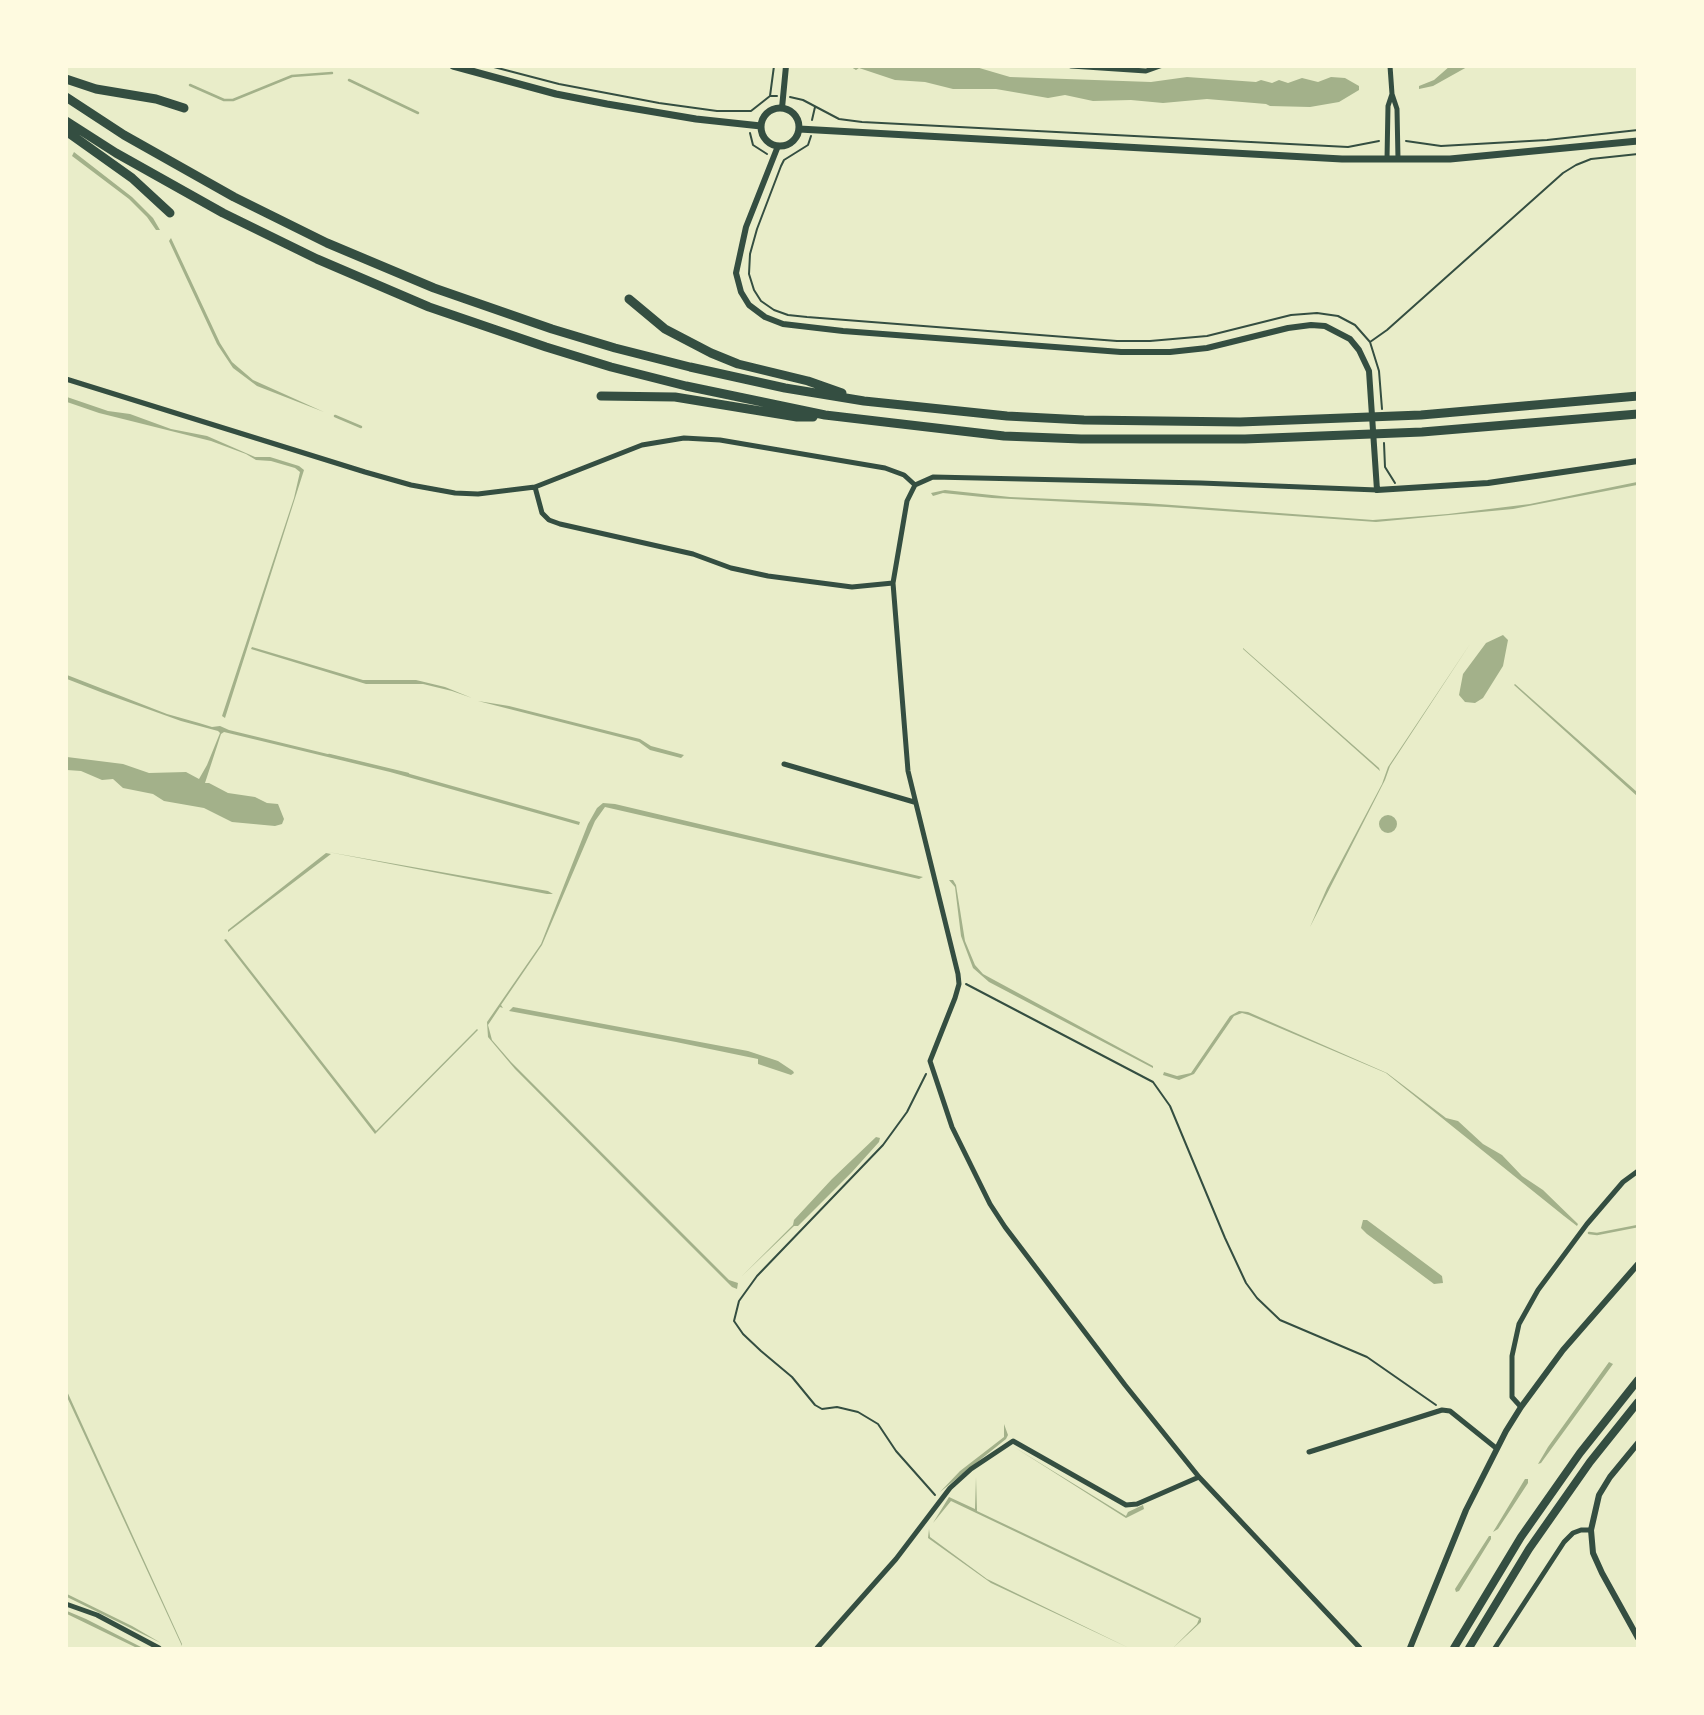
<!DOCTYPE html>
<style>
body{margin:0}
#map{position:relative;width:1704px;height:1715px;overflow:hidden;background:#e9edc9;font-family:"DejaVu Sans",sans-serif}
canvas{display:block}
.frame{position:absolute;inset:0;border:68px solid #fefae0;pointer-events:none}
</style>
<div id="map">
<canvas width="1704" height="1715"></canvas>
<div class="frame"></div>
</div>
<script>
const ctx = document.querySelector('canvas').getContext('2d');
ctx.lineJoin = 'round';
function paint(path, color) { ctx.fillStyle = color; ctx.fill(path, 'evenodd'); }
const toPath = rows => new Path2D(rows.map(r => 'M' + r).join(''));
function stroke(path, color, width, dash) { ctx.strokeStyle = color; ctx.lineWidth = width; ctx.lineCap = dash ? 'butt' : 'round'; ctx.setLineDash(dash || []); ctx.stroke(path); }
paint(toPath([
 [1450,66,1467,67,1433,86,1419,89,1419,86,1434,80],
 [851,67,976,67,1010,77,1151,82,1187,77,1256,82,1261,80,1272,83,1279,80,1288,83,1302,78,1318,82,1331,77,1345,78,1359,86,1359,90,1339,102,1310,107,1270,106,1266,104,1207,99,1163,103,1131,100,1093,101,1065,95,1048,98,996,89,953,89,925,82,895,80,859,68,856,70],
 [74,152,132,197,153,218,160,230,156,230,147,217,129,199,72,156],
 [171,238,220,343,232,362,253,380,324,412,257,386,233,368,217,344,169,241],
 [67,397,108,411,130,414,171,429,207,436,255,457,270,457,299,466,304,470,225,718,222,716,294,498,300,472,295,468,271,461,256,460,246,454,211,441,99,413,67,402],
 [1637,482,1637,485,1513,509,1376,522,1167,507,992,498,943,493,933,496,931,493,945,490,1010,497,1145,503,1373,520,1448,514,1530,504],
 [1503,635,1508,640,1503,666,1483,698,1475,703,1465,702,1459,695,1463,674,1486,643],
 [1470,644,1390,766,1385,780,1310,927,1327,888,1382,784,1388,767],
 [252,647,363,680,416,680,445,687,472,698,452,691,423,684,366,684,251,649],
 [1243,648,1379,768,1380,771,1243,649],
 [67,675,167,714,199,723,212,727,220,726,229,730,410,774,580,822,579,825,390,772,224,732,221,734,205,783,209,783,228,793,255,797,267,803,278,804,284,819,282,824,275,826,232,822,204,808,164,801,153,794,123,788,113,779,102,780,81,771,67,770,67,757,123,764,149,773,186,772,199,779,207,765,220,733,218,731,181,721,103,693,67,679],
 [1515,684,1637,792,1637,796,1514,685],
 [478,701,509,706,640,739,651,746,684,755,681,758,650,750,639,742],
 [603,803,615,804,923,877,919,879,605,807,595,821,542,945,501,1005,503,1008,500,1007,488,1025,492,1040,511,1062,729,1280,738,1283,737,1289,732,1287,651,1206,515,1069,488,1037,487,1022,541,944,588,824,597,808],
 '1379 824a9 9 0 1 1 18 0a9 9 0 1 1-18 0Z',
 [328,852,548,891,553,894,547,894],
 [326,853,331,854,228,932,228,930],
 [949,880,953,880,956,885,965,941,975,965,983,974,1153,1066,1153,1068,989,982,973,968,961,936,955,887],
 [226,939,376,1131,477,1029,478,1030,375,1134,224,940],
 [513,1007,748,1051,778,1061,793,1071,794,1073,791,1075,758,1064,758,1059,676,1042,509,1011],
 [1239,1011,1248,1012,1387,1073,1446,1118,1458,1121,1483,1144,1502,1155,1522,1176,1543,1190,1578,1224,1577,1226,1564,1216,1386,1073,1249,1015,1242,1013,1234,1016,1194,1074,1179,1080,1163,1075,1164,1072,1177,1076,1191,1073,1230,1016],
 [876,1137,880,1138,879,1142,852,1172,798,1226,794,1226,742,1276,793,1225,794,1220,832,1179],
 [1363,1220,1367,1220,1442,1276,1443,1283,1434,1284,1367,1234,1361,1228],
 [1609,1362,1613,1364,1541,1463,1538,1464,1548,1447],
 [66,1389,182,1644,182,1646,67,1397],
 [1004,1424,1008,1435,1006,1439,940,1492,960,1471,1004,1437],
 [1014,1447,1126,1516,1128,1512,1143,1505,1144,1509,1126,1518],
 [976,1477,977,1511,1170,1603,1201,1618,1201,1622,1173,1648,1197,1624,1199,1619,951,1501,933,1523,949,1497,975,1509],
 [1525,1479,1528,1479,1528,1483,1498,1529,1493,1532],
 [929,1529,930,1537,987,1579,1129,1648,991,1583,928,1538],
 [1489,1536,1491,1536,1491,1539,1459,1591,1456,1592,1455,1589],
 [67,1594,132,1626,161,1643,67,1597],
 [67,1611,86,1619,143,1648,137,1648,67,1614]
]), '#a3b18a');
stroke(toPath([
 [349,80,418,113],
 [190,85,224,100,233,100,292,76,332,73],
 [335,416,361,427],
 [329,755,408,774],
 [1589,1233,1597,1234,1638,1226]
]), '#a3b18a', 2.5);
stroke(toPath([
 [490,66,559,84,659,103,717,111,751,111],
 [770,96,777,96],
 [790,97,803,100,839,119,862,122,1348,147,1379,141],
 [751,111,770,96,774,66],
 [812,120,815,107],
 [750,133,753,145,767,154],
 [811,136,808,145,784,160,781,166,757,229,750,254,749,274,754,290,761,301,774,310,788,315,807,317,1117,341,1150,341,1207,336,1291,315,1317,313,1338,316,1355,325,1370,342,1379,371,1382,409],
 [1406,141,1441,146,1547,140,1638,130],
 [1370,342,1387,330,1563,173,1576,165,1591,159,1638,154],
 [1384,443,1385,467,1395,483],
 [966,984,1153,1082,1170,1106,1225,1238,1246,1283,1257,1298,1280,1320,1367,1357,1436,1405],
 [926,1074,907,1112,883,1145,757,1276,739,1301,734,1321,743,1334,761,1351,792,1377,815,1405,822,1409,837,1407,858,1412,878,1424,896,1451,935,1495]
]), '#344e41', 2);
stroke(toPath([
 [1071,66,1146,71,1160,66],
 [1390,66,1392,94,1397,109,1398,159],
 [1387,159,1388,106,1392,94],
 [66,379,365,472,411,485,455,493,478,494,535,487,642,445,684,438,720,440,885,468,904,475,915,485],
 [535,487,542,513,549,520,560,524,693,554,731,568,768,576,852,587,893,583],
 [784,764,914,802],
 [1521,1407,1512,1397,1512,1356,1519,1324,1538,1290,1587,1224,1623,1182,1638,1171],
 [1309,1452,1442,1410,1450,1411,1496,1448],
 [66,1604,97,1615,159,1648],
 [817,1648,896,1559,950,1488,971,1469,1013,1441,1126,1505,1137,1504,1199,1477],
 [1360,1648,1199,1477,1125,1385,1005,1227,990,1204,952,1127,930,1061,955,998,959,984,958,974,908,771,893,583,907,501,915,485,933,477,1201,483,1377,490],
 [1495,1648,1564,1542,1573,1533,1581,1530,1591,1530]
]), '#344e41', 5);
stroke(toPath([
 [782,108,786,66],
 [778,146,746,227,736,273,741,292,749,305,765,317,783,324,843,331,1121,352,1170,352,1207,348,1288,328,1311,325,1325,326,1350,339,1359,350,1369,371,1377,490,1488,483,1638,461],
 [1638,1443,1610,1477,1599,1495,1591,1530,1593,1553,1602,1573,1638,1638],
 [1410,1648,1466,1510,1506,1431,1521,1407,1563,1350,1638,1264]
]), '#344e41', 6);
stroke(toPath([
 [453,66,556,94,607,104,696,119,761,126],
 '761 127a19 19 0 1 1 38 0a19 19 0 1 1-38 0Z',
 [799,129,1342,159,1450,159,1638,141]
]), '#344e41', 7);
stroke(toPath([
 [1454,1648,1521,1537,1580,1453,1638,1380],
 [1469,1648,1529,1549,1590,1462,1638,1402]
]), '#344e41', 8);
stroke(toPath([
 [66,79,96,89,156,99,184,108],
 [66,97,124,135,234,197,327,243,434,288,552,329,615,348,690,367,785,388,864,401,1007,416,1084,420,1240,422,1421,415,1638,396],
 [66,121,116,153,223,213,317,259,429,307,546,347,611,367,686,386,825,415,1004,436,1081,439,1245,439,1422,432,1638,414],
 [66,131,132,178,170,213],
 [629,299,665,329,711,353,738,364,808,381,842,393],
 [601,396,675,397,797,417,813,417]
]), '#344e41', 9);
</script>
